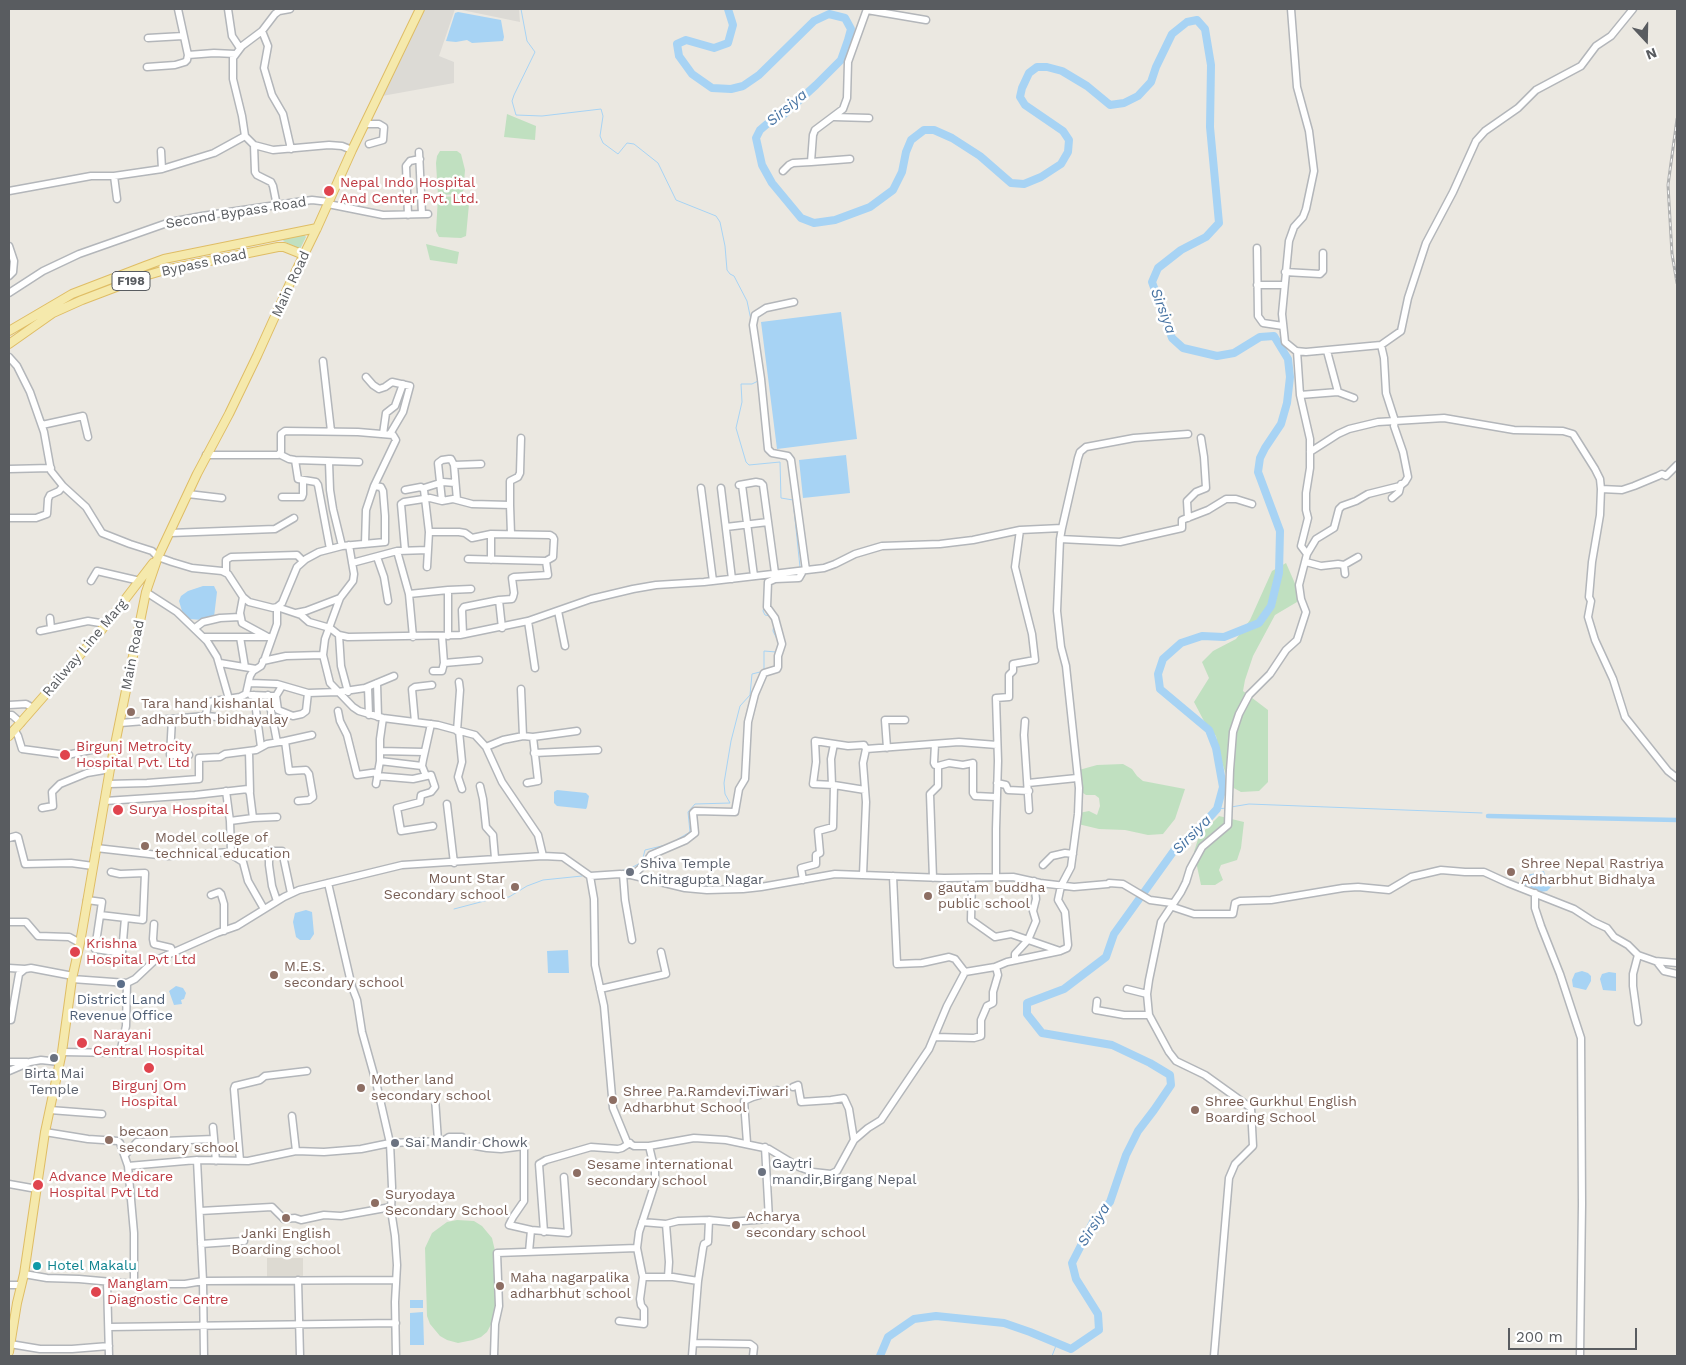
<!DOCTYPE html>
<style>
body{margin:0}
#map{position:relative;width:1686px;height:1365px;overflow:hidden;background:#ebe8e1;font-family:"Work Sans",sans-serif}
canvas{display:block}
.frame{position:absolute;inset:0;border:10px solid #595c60;pointer-events:none}
.north{position:absolute;left:1621px;top:15px;width:50px;height:50px;-webkit-text-stroke:4px #fff;paint-order:stroke;rotate:159deg;font-size:14px;font-weight:700;line-height:20px;text-align:center;color:#595c60}
.north::after{content:'';display:block;margin:auto;width:18px;height:22px;background:#595c60;clip-path:polygon(50% 0,100% 100%,50% 72%,0 100%)}
.scale{position:absolute;left:1508px;top:1328px;width:129px;height:22px;box-sizing:border-box;border:2px solid #595c60;border-top:0;padding-left:6px;font-size:15px;line-height:18px;white-space:nowrap;color:#595c60;-webkit-text-stroke:4px #fff;paint-order:stroke}
</style>
<div id="map">
<canvas width="1686" height="1365"></canvas>
<div class="frame"></div>
<div class="north">N</div>
<div class="scale">200 m</div>
</div>
<script>
const ctx = document.querySelector('canvas').getContext('2d');
ctx.lineJoin = 'round';
function paint(path, color) { ctx.fillStyle = color; ctx.fill(path, 'evenodd'); }
const toPath = rows => new Path2D(rows.map(r => 'M' + r).join(''));
function stroke(path, color, width, dash) { ctx.strokeStyle = color; ctx.lineWidth = width; ctx.lineCap = dash ? 'butt' : 'round'; ctx.setLineDash(dash || []); ctx.stroke(path); }
function label(font, color, halo, rows, align = 'center') {
  ctx.font = font + ' "Work Sans",sans-serif'; ctx.lineWidth = 5; ctx.setLineDash([]); ctx.textBaseline = 'middle'; ctx.strokeStyle = halo; ctx.fillStyle = color; for (const [text, x, y, turn = 0] of rows) {
    ctx.save(); ctx.translate(x, y); ctx.rotate((+turn || 0) * Math.PI / 180); ctx.textAlign = isNaN(turn) ? turn : align; if (halo) ctx.strokeText(text, 0, 0); ctx.fillText(text, 0, 0); ctx.restore();
  }
}
paint(toPath([
 [423,9,455,9,439,56,454,62,454,83,382,96],
 [457,9,519,9,520,22]
]), '#dcdad5');
paint(toPath([
 [267,1258,303,1258,303,1277,267,1278]
]), '#dddad2');
paint(toPath([
 [507,114,536,126,535,140,504,137],
 [440,151,457,151,461,154,465,170,463,194,438,195,436,163,437,156],
 [465,196,469,204,466,236,461,238,439,237,436,231,438,197],
 [304,234,306,237,300,249,283,241,285,238],
 [426,244,459,252,457,264,430,260],
 [1286,563,1300,595,1297,602,1275,615,1253,656,1245,680,1243,691,1268,710,1268,782,1259,791,1241,792,1230,786,1221,760,1216,736,1205,723,1194,702,1209,678,1202,662,1213,651,1236,639,1250,620,1272,571],
 [1123,764,1132,769,1137,776,1143,781,1185,789,1175,819,1163,834,1148,835,1125,830,1099,829,1078,824,1079,813,1089,811,1097,815,1100,806,1099,798,1095,795,1086,795,1083,793,1079,770,1097,765],
 [1219,816,1244,822,1241,848,1237,860,1221,865,1219,870,1223,880,1215,885,1201,885,1194,852,1199,836],
 [457,1220,474,1221,482,1226,492,1238,496,1255,496,1315,487,1332,481,1337,473,1340,458,1343,447,1340,440,1336,430,1324,427,1316,425,1248,432,1233,447,1222]
]), '#c0e0c0');
paint(toPath([
 [458,12,501,20,504,37,503,41,472,43,467,40,456,42,446,41,455,13],
 [841,312,857,439,777,449,761,322],
 [846,455,850,493,803,498,799,460],
 [203,586,214,586,217,592,214,617,202,620,190,619,182,611,179,601,181,596,188,591],
 [557,790,586,793,589,796,587,807,586,809,557,806,554,803,554,792],
 [1544,871,1546,881,1552,886,1547,891,1540,892,1521,883,1520,878,1523,876],
 [306,910,312,912,314,934,310,940,300,940,296,937,293,922,295,913],
 [568,950,569,973,548,973,547,951],
 [1582,971,1588,973,1591,976,1591,981,1586,990,1573,987,1572,980,1575,973],
 [1609,972,1616,973,1616,991,1603,990,1600,979,1602,974],
 [176,986,183,988,186,993,184,999,181,1000,182,1004,174,1005,169,991],
 [410,1300,423,1300,423,1308,410,1308],
 [423,1312,424,1345,410,1345,410,1313]
]), '#a7d3f4');
stroke(toPath([
 [521,9,527,41,535,52,514,95,512,101,516,115,542,116,601,109,603,116,600,136,603,143,618,154,627,143,634,144,658,163,676,200,716,216,720,222,725,246,727,270,730,274,734,276,747,301,751,320],
 [758,381,752,384,741,384,742,402,736,428,746,462,749,465,780,462,781,498,793,500,800,567],
 [764,607,763,611,765,615,770,616],
 [774,623,773,631,778,641],
 [1231,807,1249,804,1482,813],
 [1217,809,1227,808],
 [673,842,690,832,688,812,695,804,730,803,725,794,724,783,731,741,740,706,750,695,752,674,764,671,764,651,776,652],
 [608,872,621,871,633,867,642,862,645,850,670,844],
 [454,909,492,899,509,897,527,886,543,880,582,876],
 [1052,1356,1057,1343]
]), '#a7d3f4', 1);
stroke(toPath([
 [1488,816,1677,820]
]), '#a7d3f4', 4.5);
stroke(toPath([
 [728,9,733,25,728,43,714,48,686,40,677,44,679,56,692,74,712,88,731,89,743,86,759,75,814,21,829,14,845,18,851,29,848,40,841,60,816,85,782,116,767,124,760,130,756,138,762,165,772,183,801,218,814,223,835,220,870,207,893,190,902,172,906,152,911,140,924,130,934,130,952,138,980,156,1011,183,1024,184,1041,177,1061,164,1068,152,1069,140,1063,131,1025,105,1020,97,1022,88,1029,73,1037,67,1047,67,1062,71,1087,86,1110,105,1124,103,1138,96,1151,82,1156,67,1172,34,1187,22,1197,20,1205,29,1211,65,1210,127,1219,223,1206,237,1181,250,1158,268,1152,282,1172,338,1183,348,1217,356,1234,353,1260,337,1274,336,1288,359,1290,377,1287,403,1281,424,1265,448,1260,458,1258,472,1280,531,1279,573,1271,606,1259,623,1224,637,1202,636,1181,643,1163,659,1158,674,1160,689,1209,730,1216,748,1223,787,1217,809,1196,832,1178,845,1114,934,1106,957,1064,989,1027,1003,1027,1014,1042,1033,1112,1045,1150,1063,1170,1075,1171,1085,1154,1110,1138,1131,1126,1155,1110,1202,1093,1222,1072,1263,1076,1279,1098,1314,1099,1330,1071,1349,1030,1332,1004,1323,936,1316,914,1319,888,1337,880,1356]
]), '#a7d3f4', 8);
const minor = toPath([
 [228,9,232,36,240,48],
 [290,9,279,11,275,14,262,31,242,46,233,58,233,79,242,116,245,136,254,145,273,150,329,145,342,146,352,150],
 [1291,9,1297,87,1309,131,1314,171,1306,209,1303,217,1294,227,1289,241,1282,314,1285,342,1296,351,1306,352,1381,345,1401,331,1408,298,1426,243,1453,192,1476,141,1485,131,1518,108,1536,90,1581,66,1596,46,1611,36,1633,9],
 [867,10,926,20],
 [262,31,268,46,264,68,272,95,283,114,291,149],
 [148,38,183,36],
 [188,55,214,53,235,54],
 [147,67,175,65,185,62,187,60,188,55,178,9],
 [834,117,869,118],
 [364,124,379,124,384,127,383,140,369,144],
 [254,145,255,172,257,175,271,182,273,186,277,206],
 [161,151,162,169],
 [419,152,422,214],
 [811,162,850,159],
 [783,171,789,165,793,163,811,162,813,135,815,130,843,109,847,98,848,62,867,9],
 [114,176,117,199],
 [9,191,91,176,114,176,162,169,214,153,245,136],
 [328,204,383,215,428,214],
 [408,215,406,166,410,161,420,159],
 [9,246,14,261,13,272,9,276],
 [1257,248,1258,316,1263,323,1283,326],
 [1285,272,1320,274,1323,271,1323,253],
 [1257,285,1284,285],
 [9,293,43,271,79,254,170,222,202,216,297,202,312,200,329,202],
 [794,302,766,308,755,315,753,325,761,379,768,449,772,453,788,456,791,460,806,570],
 [1297,351,1300,395,1310,439,1310,468,1306,493,1306,510,1308,518,1301,546,1307,554],
 [1327,351,1338,392],
 [9,357,17,366,30,392,44,432,51,471,63,486,86,507,102,533,130,544,152,551,158,557,172,562,192,568,222,571,228,574,243,597,249,602,273,608,277,607,282,603,297,567,306,559,319,552,342,546,385,542,385,516,383,491,381,487,374,486],
 [323,361,331,431],
 [366,377,373,385,379,389,385,387,392,382,410,386,403,412,390,434],
 [1300,395,1338,392,1354,398],
 [42,425,83,416,88,437],
 [383,434,386,413,395,406,403,384],
 [1310,452,1338,434,1349,429,1378,422,1395,421,1444,418,1514,430,1563,431,1573,434,1595,469,1600,479,1601,489,1600,515,1592,562,1589,597,1591,601,1588,617,1595,640,1613,679,1625,717,1668,771,1677,778],
 [279,454,289,459,295,460,359,462],
 [206,455,278,455,281,452,281,434,285,431,358,432,393,435,396,440,374,486,366,510,365,544],
 [295,460,298,479,316,482,318,485,330,549],
 [329,462,330,490,333,509,342,546],
 [454,465,481,464],
 [9,469,51,468],
 [739,485,756,482,761,483,763,485,775,573],
 [742,485,754,576],
 [424,488,443,482,455,483],
 [701,488,713,581],
 [721,488,732,579],
 [1601,489,1622,490,1634,486,1658,476,1662,474,1666,476,1677,465],
 [405,490,421,487,424,490,429,532,427,567],
 [188,494,222,498],
 [282,497,302,497,303,494,303,481],
 [1392,498,1399,492,1401,484],
 [442,501,438,463,442,460,449,459,451,459,454,465,457,500],
 [510,505,511,534],
 [9,518,36,518,47,514,48,499,50,495,59,491,63,486],
 [1188,518,1187,501,1196,492,1206,488,1204,457,1201,438],
 [726,527,768,522],
 [1062,528,1078,458,1080,452,1086,447,1134,438,1188,434],
 [429,532,459,532,465,533,472,538,491,534,550,535,553,537,554,539,553,557,546,561,548,575,514,577,512,578,514,593,513,597,512,599,499,600,502,628],
 [170,533,275,529,294,518],
 [1060,539,1120,542,1182,528,1182,520,1208,510,1226,499,1236,499,1252,504],
 [349,545,354,574,353,581,340,598,325,639,323,655,330,683,353,707,359,711,383,718,438,725,475,735,486,747,502,782,538,835,543,856],
 [405,550,401,504,404,502,430,498,442,501,453,499,472,504,510,505,510,481,518,477,520,473,521,438],
 [397,551,409,594,413,637],
 [377,557,384,577,388,601],
 [468,559,546,561],
 [491,560,491,534],
 [1306,562,1321,566,1338,564,1344,565,1345,574],
 [352,563,397,551,428,550],
 [1344,565,1358,557],
 [226,573,226,560,231,557,297,555,303,561],
 [91,581,97,571,140,581],
 [448,590,471,589],
 [146,592,177,612,207,641,217,657,229,699],
 [409,594,448,590,448,636],
 [243,597,240,613,242,623,266,636],
 [558,611,565,646],
 [296,613,306,611,340,598],
 [50,618,51,628],
 [528,621,535,668],
 [195,628,203,622,220,618,240,617],
 [40,631,88,621,106,624],
 [463,634,462,610,464,607,499,600],
 [339,635,341,666,348,692],
 [442,636,444,663,479,660],
 [203,637,269,637],
 [240,637,245,667],
 [263,661,286,656,323,655],
 [220,663,256,669],
 [433,671,442,671,444,663],
 [250,683,277,684,308,693,338,692,365,688,394,676],
 [377,683,378,717],
 [368,687,369,715],
 [521,689,523,736],
 [251,695,276,696,282,686],
 [254,695,261,747],
 [268,695,277,742],
 [276,696,278,710,293,716,302,714,306,711,308,693],
 [9,705,26,704,33,708],
 [338,711,340,721,347,735,357,775,378,772],
 [9,715,12,715,21,723],
 [206,716,217,717],
 [172,719,170,755,189,755],
 [1025,721,1024,735,1029,810],
 [415,722,412,689,415,687,432,685],
 [120,723,206,716,208,702,240,697,246,694,250,676,253,671,261,666,265,658,277,624,277,607,301,615,309,622,330,628,339,635,348,637,460,635,528,621,591,599,633,589,656,585,704,582,824,568,835,564,855,554,882,546,940,544,973,540,1020,530,1062,528,1060,539,1057,611,1061,647,1066,666,1079,788,1078,814,1071,867,1061,886,1058,900,1065,912,1068,945,1067,948,1060,951,1007,962,995,967,965,972,947,1006,929,1049,881,1120,868,1128,854,1140,837,1171,831,1174,813,1172,799,1167,769,1149,726,1140,694,1138,649,1146,634,1146,627,1142,613,1108,604,1006,595,965,594,899,590,876],
 [14,729,18,736,22,749,67,755,115,745],
 [457,731,460,690,459,682],
 [459,731,462,762,458,777,462,789],
 [285,741,312,735],
 [486,747,503,740,523,736,533,737,577,731],
 [887,748,885,720,905,720],
 [249,751,250,792],
 [380,751,424,752],
 [534,753,598,750],
 [380,761,422,766],
 [938,766,949,763,963,765,973,763,973,793,975,796,996,797],
 [377,776,413,779,431,775,435,787,431,792,421,795,420,802,397,808,401,831,433,826],
 [426,776,422,766,423,760,431,724],
 [527,783,538,781,533,737],
 [997,783,1006,785,1008,790,1029,791],
 [1028,783,1077,778],
 [108,784,147,783,199,779,199,758,220,757,225,754,256,750,267,744,285,741,289,771,306,770,309,774,313,797,309,800,298,801],
 [376,784,380,761,380,739,383,718],
 [832,785,831,759,834,744],
 [834,785,865,790],
 [480,786,483,799,486,827,493,835,495,858],
 [105,801,195,795,248,789,250,794,253,818],
 [447,804,454,863],
 [42,808,53,806,52,792,60,784,87,773,110,769],
 [230,821,253,818,277,817],
 [9,838,16,836,18,837,25,864,71,863,93,866],
 [96,848,167,856,231,852,230,821,226,791],
 [231,852,232,855,243,862,248,881,264,909],
 [1043,865,1052,856,1065,853,1073,854],
 [623,874,625,900,632,940],
 [633,875,645,864,651,855,686,840,695,833,693,813,695,811,735,812,739,789,745,779,748,722,755,694,764,673,777,669,778,667,778,656,782,644,775,618,767,607,768,582,775,579,799,578,803,571],
 [863,875,866,802,863,763,866,749],
 [893,876,897,964,922,963,949,957,955,959,965,972],
 [996,877,996,829,998,761,996,698,1009,697,1009,675,1013,671,1013,664,1035,660,1032,634,1015,567,1020,530],
 [933,878,930,794,938,786,938,766,935,765,934,763,935,744],
 [972,878,971,920,995,937,1011,934,1060,951],
 [803,880,801,868,816,864,816,855,820,853,818,831,833,827,834,785,813,784,816,762,815,741,848,746,864,745,866,749,959,742,997,745],
 [328,883,352,987,357,1000,362,1032,376,1082,390,1143,392,1187,391,1210,395,1236,397,1265,395,1302,396,1356],
 [1535,893,1535,908,1541,926,1560,974,1581,1038,1582,1204,1580,1356],
 [211,895,219,892,221,894,224,904,224,931],
 [87,900,102,902,95,949,122,953,125,918],
 [277,901,272,886,269,865,269,851,282,851,291,893],
 [100,915,143,920,145,873,120,874,111,872],
 [9,922,26,922,38,936,69,937,80,943],
 [154,924,153,939,154,944,171,948,173,953],
 [1638,955,1633,974,1633,986,1638,1022],
 [1015,960,1015,954,1028,940,1036,921,1033,911,1036,899,1034,881],
 [1657,962,1664,971,1677,974],
 [9,968,25,969],
 [72,979,127,983,135,979,154,961,217,933,237,926,284,897,299,890,402,865,543,856,563,857,590,876,620,874,631,875,685,888,707,890,743,889,761,887,835,874,944,878,1013,877,1040,883,1074,887,1108,884,1109,883,1123,884,1150,900,1172,903,1173,907,1194,914,1233,914,1235,903,1240,901,1271,900,1343,888,1358,887,1389,890,1411,877,1441,870,1465,872,1484,872,1508,883,1574,909,1594,922,1607,928,1614,937,1628,945,1638,955,1655,961,1677,963],
 [600,989,666,974,661,952],
 [1127,989,1147,994],
 [1097,1001,1096,1010,1124,1015,1149,1015],
 [9,1020,11,1020,19,974,25,969,31,968,73,976],
 [934,1037,974,1038,981,1036,981,1020,987,1006,993,1003,993,992,998,975,996,967],
 [62,1052,120,1053,126,1026,127,983],
 [9,1062,27,1062],
 [9,1071,30,1062,41,1060,59,1062],
 [793,1087,798,1085,801,1102,831,1100,844,1098,849,1109,854,1140],
 [435,1098,438,1141],
 [50,1110,102,1114],
 [292,1116,296,1151],
 [213,1127,216,1161],
 [45,1132,88,1139,118,1141,120,1143,128,1166,134,1233,134,1284],
 [747,1143,744,1101,753,1097,777,1090],
 [649,1146,655,1171,655,1183,639,1232,637,1248,642,1273,643,1277,673,1277,698,1281],
 [125,1155,137,1142,140,1142,214,1139],
 [197,1160,203,1281,204,1356],
 [240,1161,234,1089,235,1086,260,1080,265,1076,307,1071],
 [128,1166,197,1160,248,1161,296,1151,324,1152,361,1149,390,1143,443,1141,449,1137,462,1137,464,1139,464,1144,487,1148,501,1149,524,1146,524,1201,513,1217,509,1225,531,1230],
 [9,1184,37,1189],
 [200,1211,272,1207,284,1219,295,1218,301,1220,324,1215,341,1216,391,1207],
 [642,1222,666,1224,678,1221,709,1220,729,1222,769,1219,765,1147],
 [666,1224,669,1262,668,1277],
 [544,1232,539,1164,546,1160,591,1147,618,1149,622,1148,630,1143],
 [201,1244,244,1241],
 [529,1252,531,1230,568,1233,564,1177],
 [24,1274,47,1278,79,1279,134,1284,185,1284,203,1281,396,1280],
 [298,1280,300,1356],
 [107,1282,109,1356],
 [9,1285,21,1285],
 [619,1321,644,1324,644,1309,641,1305,640,1299,643,1277],
 [109,1327,396,1323],
 [693,1343,750,1344,754,1347,753,1356],
 [10,1344,40,1349,72,1349,109,1346],
 [494,1356,495,1324,499,1306,497,1253,637,1248],
 [692,1356,698,1281,703,1248,704,1244,708,1242,709,1220],
 [1214,1356,1229,1178,1235,1164,1253,1146,1251,1108,1205,1075,1176,1061,1169,1052,1149,1015,1147,994,1149,980,1161,922,1181,892,1186,882,1190,869,1202,847,1228,825,1230,770,1233,732,1239,714,1249,695,1270,674,1286,650,1297,640,1306,612,1301,599,1299,585,1307,554,1316,539,1334,528,1339,509,1342,506,1356,501,1368,494,1400,486,1405,482,1408,477,1403,452,1394,426,1395,421,1386,393,1384,358,1381,345]
]);
const major = toPath([
 [9,331,72,294,145,266,164,259,317,228],
 [9,344,53,313,82,300,148,275,165,270,278,247,284,247,304,255],
 [9,736,100,632,153,563],
 [9,1352,17,1303,24,1274,45,1132,62,1052,72,979,80,943,110,769,146,592,158,557,197,474,229,414,257,356,291,281,317,228,352,150,420,9]
]);
stroke(minor, '#b3b6ba', 9);
stroke(major, '#dfbd65', 10);
stroke(minor, '#fff', 6);
stroke(major, '#f5e9ac', 8);
const rail = toPath([
 [1677,119,1668,185,1672,254,1677,283]
]);
stroke(rail, '#afb0b0', 3);
stroke(rail, '#fff', 1, [4]);
for (const [x, y, r, color] of [
 [329,191,6,"#e0444e"],
 [131,712,5,"#8d6e63"],
 [65,755,6,"#e0444e"],
 [118,810,6,"#e0444e"],
 [145,846,5,"#8d6e63"],
 [630,872,5,"#6b7280"],
 [1511,872,5,"#8d6e63"],
 [515,887,5,"#8d6e63"],
 [928,896,5,"#8d6e63"],
 [75,952,6,"#e0444e"],
 [274,975,5,"#8d6e63"],
 [121,984,5,"#5c6f8a"],
 [82,1043,6,"#e0444e"],
 [54,1058,5,"#6b7280"],
 [149,1068,6,"#e0444e"],
 [361,1088,5,"#8d6e63"],
 [613,1100,5,"#8d6e63"],
 [1195,1110,5,"#8d6e63"],
 [109,1140,5,"#8d6e63"],
 [395,1143,5,"#6b7280"],
 [762,1172,5,"#6b7280"],
 [577,1173,5,"#8d6e63"],
 [38,1185,6,"#e0444e"],
 [375,1203,5,"#8d6e63"],
 [286,1218,5,"#8d6e63"],
 [736,1225,5,"#8d6e63"],
 [37,1266,5,"#0f9aa8"],
 [500,1286,5,"#8d6e63"],
 [96,1292,6,"#e0444e"]
]) { const dot = new Path2D(); dot.arc(x, y, r, 0, 2 * Math.PI); ctx.fillStyle = color; ctx.fill(dot); stroke(dot, '#fff', 2); }
for (const [x, y, w] of [
 [131,281,38]
]) { const box = new Path2D(); box.roundRect(x - w / 2, y - 9.5, w, 19, 4); ctx.fillStyle = '#fff'; ctx.fill(box); stroke(box, '#595c60', 1); }
label('bold 12px', '#595c60', null, [
 ["F198",131,281]
]);
label('14px', '#be3a42', '#fff', [
 ["Nepal Indo Hospital",340,183],
 ["And Center Pvt. Ltd.",340,199],
 ["Birgunj Metrocity",76,747],
 ["Hospital Pvt. Ltd",76,763],
 ["Surya Hospital",129,810],
 ["Krishna",86,944],
 ["Hospital Pvt Ltd",86,960],
 ["Narayani",93,1035],
 ["Central Hospital",93,1051],
 ["Birgunj Om",149,1086,"center"],
 ["Hospital",149,1102,"center"],
 ["Advance Medicare",49,1177],
 ["Hospital Pvt Ltd",49,1193],
 ["Manglam",107,1284],
 ["Diagnostic Centre",107,1300]
], 'left');
label('14px', '#595c60', '#fff', [
 ["Second Bypass Road",236,213,-9],
 ["Bypass Road",204,263,-12],
 ["Main Road",291,284,-65],
 ["Railway Line Marg",85,648,-50],
 ["Main Road",133,655,-79]
]);
label('14px', '#785e54', '#fff', [
 ["Tara hand kishanlal",141,704],
 ["adharbuth bidhayalay",141,720],
 ["Model college of",155,838],
 ["technical education",155,854],
 ["Shree Nepal Rastriya",1521,864],
 ["Adharbhut Bidhalya",1521,880],
 ["Mount Star",505,879,"right"],
 ["Secondary school",505,895,"right"],
 ["gautam buddha",938,888],
 ["public school",938,904],
 ["M.E.S.",284,967],
 ["secondary school",284,983],
 ["Mother land",371,1080],
 ["secondary school",371,1096],
 ["Shree Pa.Ramdevi.Tiwari",623,1092],
 ["Adharbhut School",623,1108],
 ["Shree Gurkhul English",1205,1102],
 ["Boarding School",1205,1118],
 ["becaon",119,1132],
 ["secondary school",119,1148],
 ["Sesame international",587,1165],
 ["secondary school",587,1181],
 ["Suryodaya",385,1195],
 ["Secondary School",385,1211],
 ["Acharya",746,1217],
 ["secondary school",746,1233],
 ["Janki English",286,1234,"center"],
 ["Boarding school",286,1250,"center"],
 ["Maha nagarpalika",510,1278],
 ["adharbhut school",510,1294]
], 'left');
label('14px', '#5b616d', '#fff', [
 ["Shiva Temple",640,864],
 ["Chitragupta Nagar",640,880],
 ["Birta Mai",54,1074,"center"],
 ["Temple",54,1090,"center"],
 ["Sai Mandir Chowk",405,1143],
 ["Gaytri",772,1164],
 ["mandir,Birgang Nepal",772,1180]
], 'left');
label('14px', '#4e5e75', '#fff', [
 ["District Land",121,1000],
 ["Revenue Office",121,1016]
]);
label('14px', '#0d838f', '#fff', [
 ["Hotel Makalu",47,1266]
], 'left');
label('italic 15px', '#4874a3', '#fff', [
 ["Sirsiya",787,108,-40],
 ["Sirsiya",1163,311,69],
 ["Sirsiya",1192,835,-45],
 ["Sirsiya",1094,1225,-58]
]);
</script>
